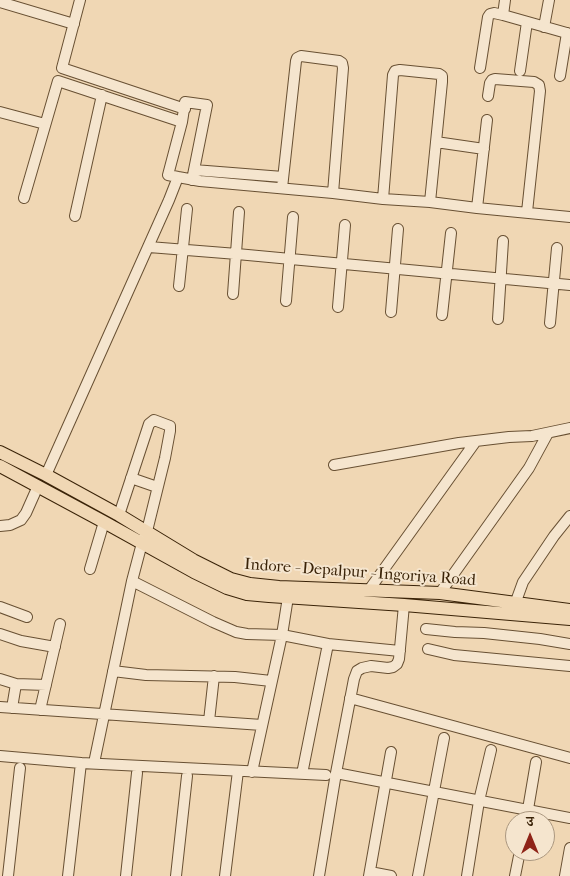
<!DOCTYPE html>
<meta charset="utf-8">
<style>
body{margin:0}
#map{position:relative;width:570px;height:876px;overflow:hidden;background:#f0d7b4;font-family:"IM FELL French Canon","Noto Serif Devanagari",serif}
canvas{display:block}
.north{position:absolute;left:505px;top:811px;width:50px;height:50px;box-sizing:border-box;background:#f5e5ce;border:1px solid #aa977f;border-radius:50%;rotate:0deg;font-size:14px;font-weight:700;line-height:20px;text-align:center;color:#3a2308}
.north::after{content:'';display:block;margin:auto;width:18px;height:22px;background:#8f2418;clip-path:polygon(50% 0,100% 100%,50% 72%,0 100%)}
</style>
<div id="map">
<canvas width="570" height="876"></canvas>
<div class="north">उ</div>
</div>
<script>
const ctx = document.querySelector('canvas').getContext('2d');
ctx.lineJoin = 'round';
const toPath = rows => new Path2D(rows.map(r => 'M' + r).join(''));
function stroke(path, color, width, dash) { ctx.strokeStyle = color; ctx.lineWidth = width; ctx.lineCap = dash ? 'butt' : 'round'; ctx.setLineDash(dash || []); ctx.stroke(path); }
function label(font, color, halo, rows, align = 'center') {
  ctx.font = font + ' "IM FELL French Canon",serif'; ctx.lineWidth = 4; ctx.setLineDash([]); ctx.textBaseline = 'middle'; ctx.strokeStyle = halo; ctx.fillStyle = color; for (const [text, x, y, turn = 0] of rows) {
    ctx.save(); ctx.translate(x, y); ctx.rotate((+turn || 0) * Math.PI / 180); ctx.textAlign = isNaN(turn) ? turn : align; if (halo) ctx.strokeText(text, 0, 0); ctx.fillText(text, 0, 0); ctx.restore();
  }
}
const minor = toPath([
 [80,0,62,68,185,109],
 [0,2,74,24],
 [503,15,505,0],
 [544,27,549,0],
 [480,68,488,17,490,14,494,13,503,15,570,34],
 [520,71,527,22],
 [560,76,567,33],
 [488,96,490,83,492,80,495,79,534,82,539,85,540,91,527,212],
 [0,112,45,124],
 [436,142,484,149],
 [194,170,283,177],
 [178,177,168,175,182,122,185,102,207,105,192,180],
 [282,188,296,61,297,58,301,56,339,61,342,63,343,68,333,193],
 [24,198,58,81,182,122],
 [383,199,393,75,395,71,400,70,439,74,442,76,442,82,430,202],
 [477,208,487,120],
 [75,216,102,95],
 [149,247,237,254,570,285],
 [179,286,187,209],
 [233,294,239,212],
 [286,301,293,217],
 [338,307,345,225],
 [391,312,398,229],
 [442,315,451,233],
 [498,319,503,241],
 [550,323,557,248],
 [334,465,459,443,509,437,532,436,570,428],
 [46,475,169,200,178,177,200,181,333,193,383,199,430,202,477,208,570,217],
 [131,478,157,487],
 [0,526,10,525,21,520,26,513,38,486],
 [90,569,104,522],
 [132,581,213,622,236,632,247,634,282,635,328,644,400,651],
 [369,590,476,441],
 [440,593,529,468,548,433],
 [515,604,523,582,554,536,570,516],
 [0,607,27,617],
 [426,629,455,632,484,633,540,639,570,644],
 [0,634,21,641,55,647],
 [428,649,454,655,570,666],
 [113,671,146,675,235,677,271,681],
 [0,679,16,684,46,685],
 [350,698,570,758],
 [0,707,262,725],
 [12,708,16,684],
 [40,710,60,624],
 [209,721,214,676],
 [0,756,81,763,326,775],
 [94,763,132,581,142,543,147,531,165,458,170,431,170,426,154,420,149,424,119,515],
 [252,772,282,635,288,597],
 [336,773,570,818],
 [302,774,328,644],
 [526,821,536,762],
 [370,872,391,876],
 [8,876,20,768],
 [68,876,81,763],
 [126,876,137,773],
 [176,876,187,776],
 [225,876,238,771],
 [319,876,336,773,354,679,357,671,362,668,371,666,388,668,393,667,397,664,399,659,404,605],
 [369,876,391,752],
 [418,876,444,738],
 [467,876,479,801,491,750],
 [515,876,520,851],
 [565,876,570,848]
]);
const major = toPath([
 [0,452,46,475,119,515,193,560,231,579,250,584,279,587,440,593,570,610],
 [0,466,104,522,194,572,227,588,247,594,269,596,404,605,570,619]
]);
stroke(minor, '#685033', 12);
stroke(major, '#3a2308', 14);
stroke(minor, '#f5e5ce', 10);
stroke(major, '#f0d7b4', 12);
label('16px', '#3a2308', '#f5e5ce', [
 ["Indore - Depalpur - Ingoriya Road",360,573,4]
]);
</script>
